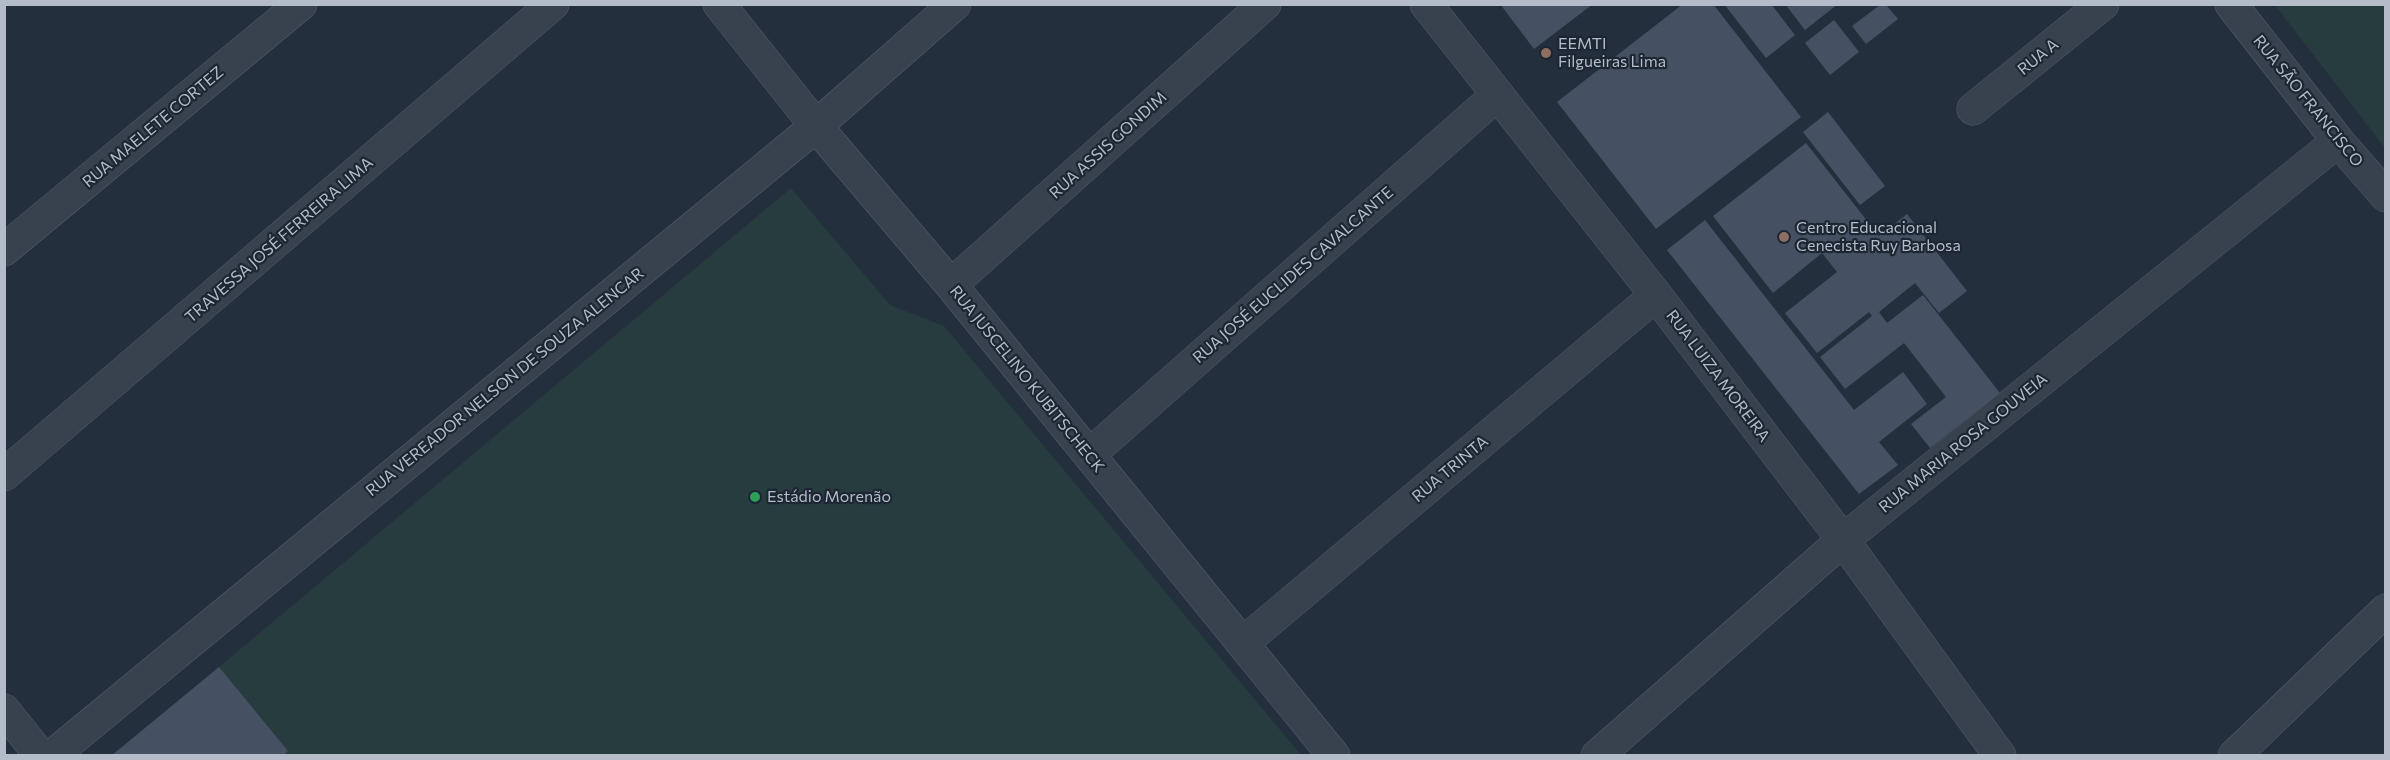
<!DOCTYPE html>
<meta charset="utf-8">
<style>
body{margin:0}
#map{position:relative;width:2390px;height:760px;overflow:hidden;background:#242f3e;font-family:Commissioner,sans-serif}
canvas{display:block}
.frame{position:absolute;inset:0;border:6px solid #b4bcc9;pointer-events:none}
</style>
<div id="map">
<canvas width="2390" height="760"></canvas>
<div class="frame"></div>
</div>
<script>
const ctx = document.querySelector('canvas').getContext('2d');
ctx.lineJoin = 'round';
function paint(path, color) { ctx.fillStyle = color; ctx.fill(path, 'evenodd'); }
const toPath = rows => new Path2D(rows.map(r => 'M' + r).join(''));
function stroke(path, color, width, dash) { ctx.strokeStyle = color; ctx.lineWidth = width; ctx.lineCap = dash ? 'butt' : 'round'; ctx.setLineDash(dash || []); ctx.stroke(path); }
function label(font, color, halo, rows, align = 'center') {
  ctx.font = font + ' Commissioner,sans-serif'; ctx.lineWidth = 4.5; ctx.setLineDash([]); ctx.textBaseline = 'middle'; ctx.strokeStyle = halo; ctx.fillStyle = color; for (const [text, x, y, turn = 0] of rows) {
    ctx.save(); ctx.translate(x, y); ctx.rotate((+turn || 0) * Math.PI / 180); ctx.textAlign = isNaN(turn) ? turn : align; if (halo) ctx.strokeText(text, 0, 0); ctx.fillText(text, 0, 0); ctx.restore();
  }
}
paint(toPath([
 [2275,5,2385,5,2385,148],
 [791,188,890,305,944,326,1301,755,282,755,219,667]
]), '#263c3f');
paint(toPath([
 [1500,4,1593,4,1534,49],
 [1683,4,1713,4,1801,117,1656,229,1557,102],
 [1724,4,1771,4,1795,35,1766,58],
 [1785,4,1838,4,1805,30],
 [1880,5,1886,5,1898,19,1866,44,1852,26],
 [1834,20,1859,52,1830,75,1805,43],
 [1828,112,1885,186,1860,205,1803,132],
 [1806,143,1879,236,1907,214,1967,291,1939,313,1915,283,1879,312,1887,323,1923,295,2000,393,1930,448,1911,424,1946,397,1904,343,1845,389,1820,357,1872,316,1869,312,1817,353,1785,313,1837,272,1822,253,1773,293,1713,216],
 [1705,220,1854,410,1903,372,1927,404,1879,442,1898,465,1859,494,1667,250],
 [219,667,288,751,282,756,111,756]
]), '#455162');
const minor = toPath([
 [719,4,816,126,951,285,1334,756],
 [1426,4,1656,295,1843,540,2000,756],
 [2231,4,2338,141,2386,196],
 [1973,109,2103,4],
 [4,250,301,4],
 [951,285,1265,4],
 [1089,455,1497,95],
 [4,475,553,4],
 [1243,643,1656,295],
 [4,710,41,756],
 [52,756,816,126,955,4],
 [1597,756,1843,540,2338,141],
 [2234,756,2386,610]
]);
stroke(minor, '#565f6c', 33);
stroke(minor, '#38414e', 32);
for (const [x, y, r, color] of [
 [1546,53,6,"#8d6e63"],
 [1784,237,6,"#8d6e63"],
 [755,497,6,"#2e9e5b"]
]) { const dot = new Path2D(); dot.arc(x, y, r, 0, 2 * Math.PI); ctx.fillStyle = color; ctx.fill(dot); stroke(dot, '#1d2633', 2); }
label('16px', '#b4bcc9', '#1d2633', [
 ["EEMTI",1558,44],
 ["Filgueiras Lima",1558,62],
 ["Centro Educacional",1796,228],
 ["Cenecista Ruy Barbosa",1796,246],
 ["Estádio Morenão",767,497]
], 'left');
label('16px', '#b4bcc9', '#1d2633', [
 ["RUA A",2038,57,-39],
 ["RUA SÃO FRANCISCO",2308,101,51],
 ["RUA MAELETE CORTEZ",153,127,-40],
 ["RUA ASSIS GONDIM",1108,145,-42],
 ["TRAVESSA JOSÉ FERREIRA LIMA",279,240,-41],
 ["RUA JOSÉ EUCLIDES CAVALCANTE",1293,275,-41],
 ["RUA LUIZA MOREIRA",1718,376,53],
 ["RUA JUSCELINO KUBITSCHECK",1027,379,51],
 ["RUA VEREADOR NELSON DE SOUZA ALENCAR",505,382,-39],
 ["RUA MARIA ROSA GOUVEIA",1963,443,-39],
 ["RUA TRINTA",1450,469,-40]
]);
</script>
